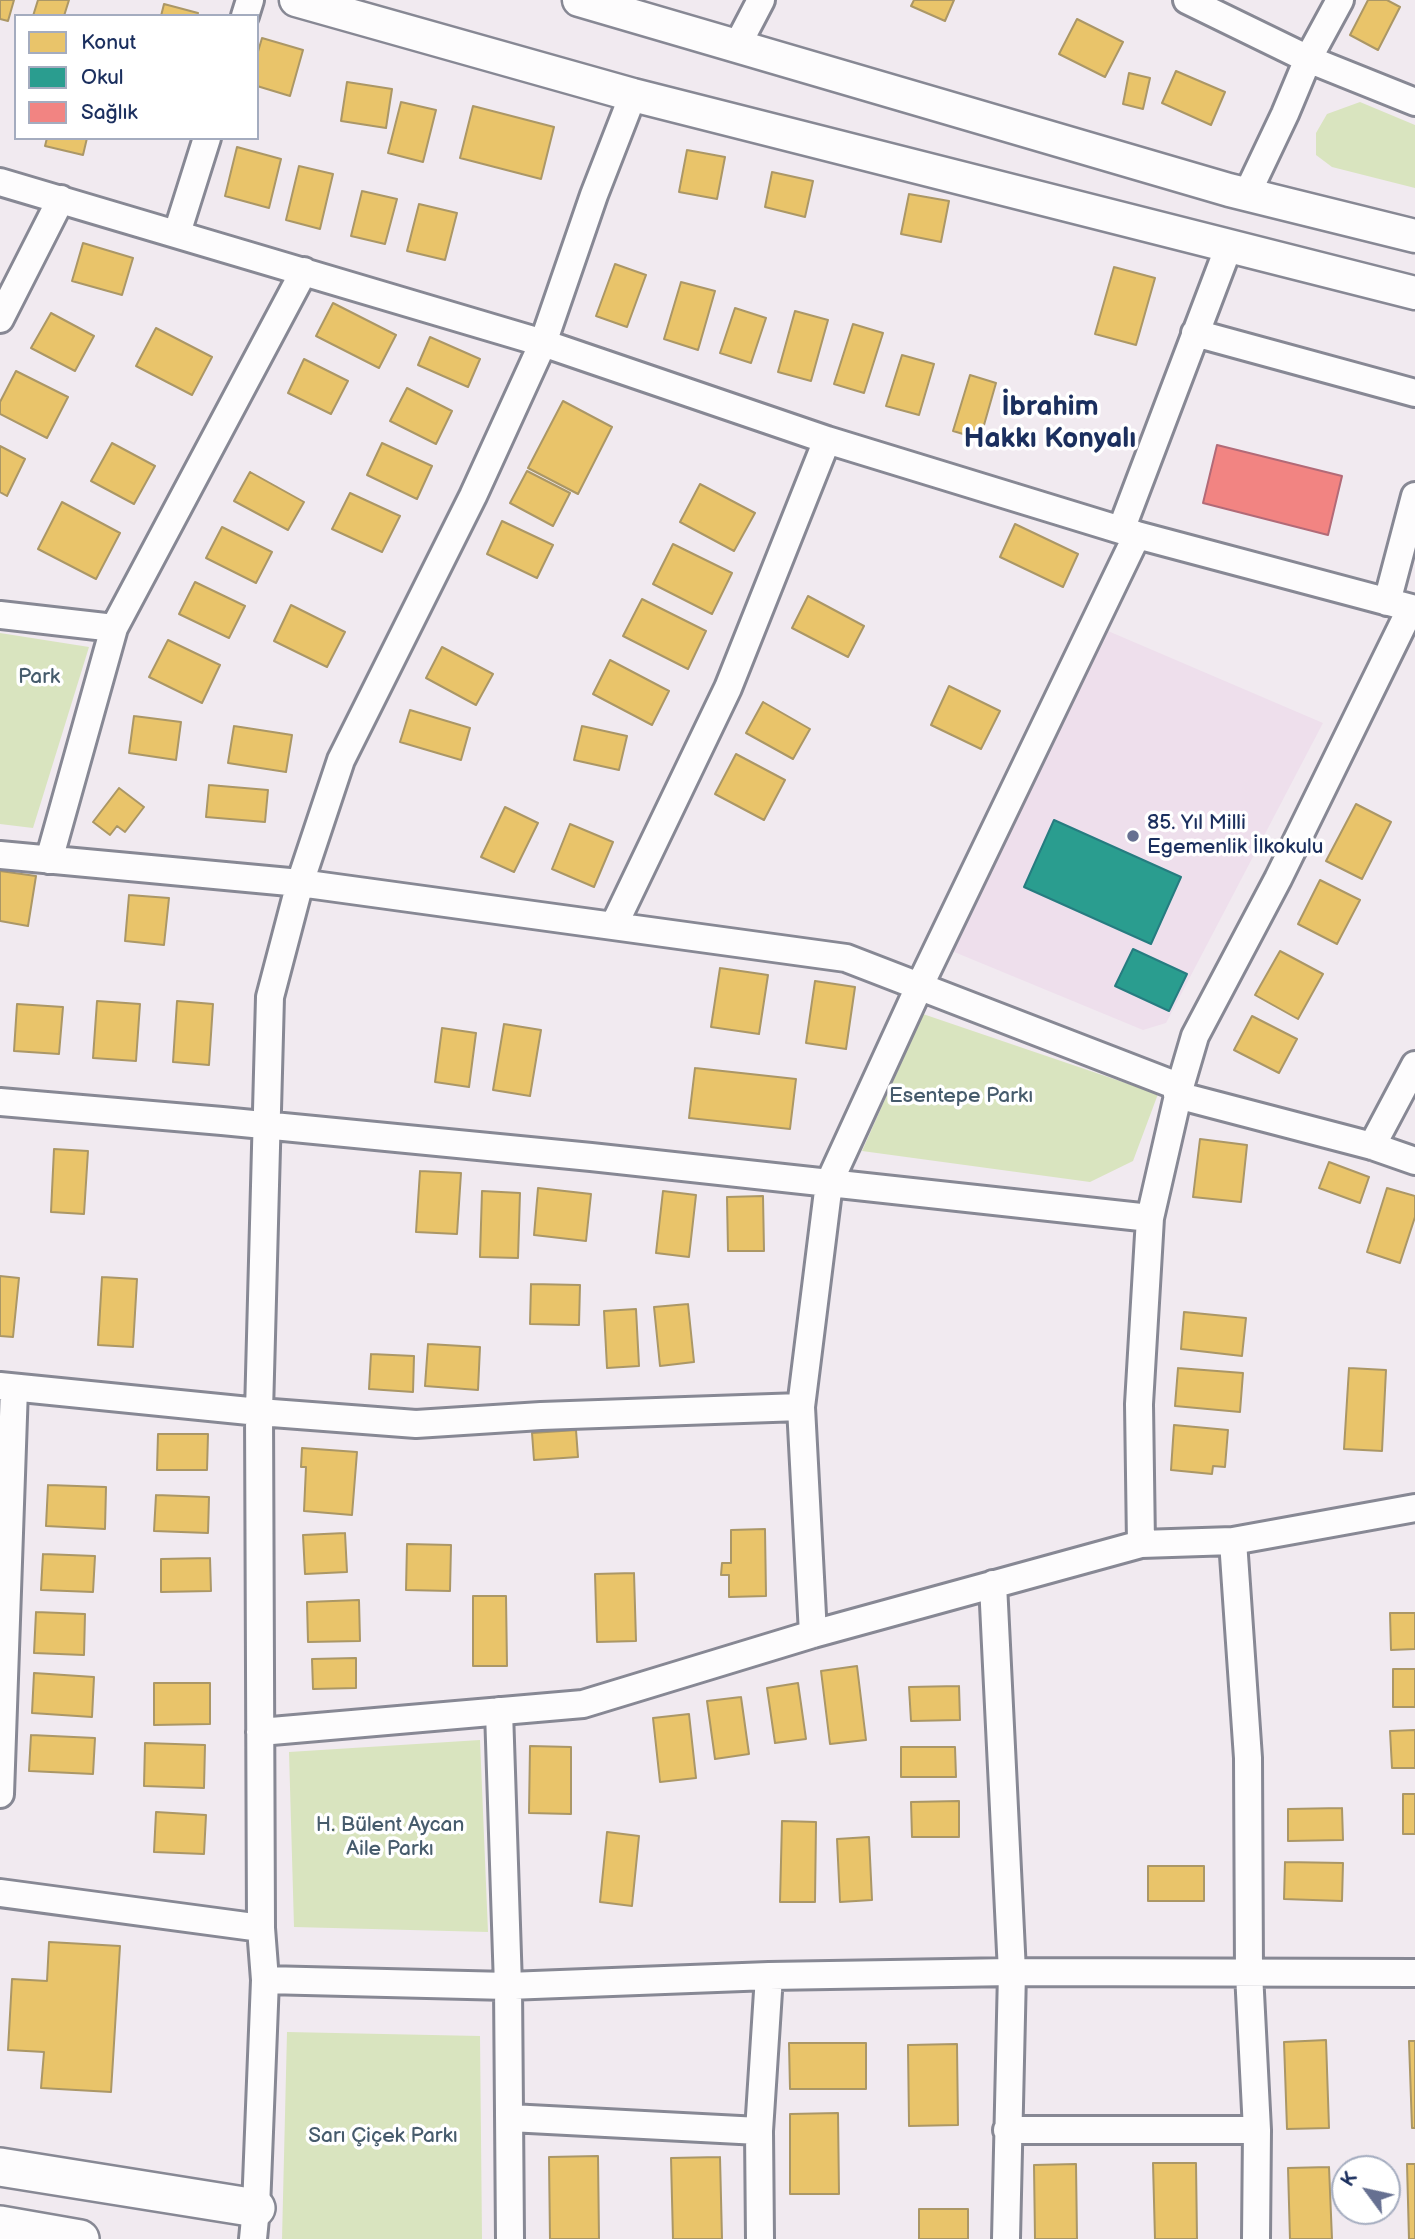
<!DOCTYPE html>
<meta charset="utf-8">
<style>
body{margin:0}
#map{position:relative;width:1415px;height:2239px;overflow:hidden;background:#f1eaf0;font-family:"Balsamiq Sans",sans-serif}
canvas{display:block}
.legend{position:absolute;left:14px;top:14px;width:245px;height:126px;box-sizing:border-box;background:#fff;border:2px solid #a4acbf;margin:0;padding:9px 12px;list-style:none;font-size:21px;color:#1b2f5e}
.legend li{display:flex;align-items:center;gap:14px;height:35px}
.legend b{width:35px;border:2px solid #a4acbf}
.north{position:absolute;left:1331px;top:2155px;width:70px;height:70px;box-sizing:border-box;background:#fff;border:2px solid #a4acbf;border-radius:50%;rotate:303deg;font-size:19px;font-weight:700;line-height:28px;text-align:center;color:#1b2f5e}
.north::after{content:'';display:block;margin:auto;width:24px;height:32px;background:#667091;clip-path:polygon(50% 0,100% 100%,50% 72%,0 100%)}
</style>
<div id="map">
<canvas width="1415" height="2239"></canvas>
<ul class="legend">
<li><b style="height:19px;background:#e9c46a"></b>Konut</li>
<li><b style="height:19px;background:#2a9d8f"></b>Okul</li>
<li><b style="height:19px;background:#f28482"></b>Sağlık</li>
</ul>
<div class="north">K</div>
</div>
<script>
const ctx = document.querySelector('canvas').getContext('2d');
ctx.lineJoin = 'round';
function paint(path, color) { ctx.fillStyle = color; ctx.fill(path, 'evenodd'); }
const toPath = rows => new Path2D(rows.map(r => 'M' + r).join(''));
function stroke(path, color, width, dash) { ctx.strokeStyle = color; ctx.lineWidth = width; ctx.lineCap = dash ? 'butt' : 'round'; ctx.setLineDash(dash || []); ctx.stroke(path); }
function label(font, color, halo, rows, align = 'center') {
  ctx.font = font + ' "Balsamiq Sans",sans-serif'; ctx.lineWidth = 7; ctx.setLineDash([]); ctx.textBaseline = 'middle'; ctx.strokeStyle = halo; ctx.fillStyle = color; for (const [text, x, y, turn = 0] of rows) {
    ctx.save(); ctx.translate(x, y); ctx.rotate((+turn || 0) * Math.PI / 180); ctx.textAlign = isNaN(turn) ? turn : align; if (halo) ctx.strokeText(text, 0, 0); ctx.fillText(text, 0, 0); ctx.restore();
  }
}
paint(toPath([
 [1101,628,1323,723,1166,1023,1143,1030,947,949]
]), '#eedfec');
paint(toPath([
 [1360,102,1415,125,1415,188,1332,167,1316,155,1316,133,1327,114],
 [0,633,89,647,33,828,0,824],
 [923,1014,1158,1094,1133,1161,1090,1182,862,1151],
 [480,1740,488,1932,294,1927,289,1752],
 [287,2032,480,2036,482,2239,282,2239]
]), '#d9e4bf');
const homes = toPath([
 [0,0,14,0,8,21,0,19,0,0],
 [38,0,69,0,64,16,33,16,38,0],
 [914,0,954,0,945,21,911,6,914,0],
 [1368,0,1387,0,1400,7,1378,50,1350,35,1368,0],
 [164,4,198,13,197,16,161,16,164,4],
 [1077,19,1123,42,1105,77,1059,54,1077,19],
 [262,38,303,50,290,96,257,86,257,55,262,38],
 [1176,71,1225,92,1211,125,1162,103,1176,71],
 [1129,73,1150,78,1143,109,1123,104,1129,73],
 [347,82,392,89,386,128,341,121,347,82],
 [401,102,436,110,423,162,388,153,401,102],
 [473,106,554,127,541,179,460,158,473,106],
 [47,138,87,138,83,155,45,146,47,138],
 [237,147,281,159,269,208,225,196,237,147],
 [687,150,725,157,717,199,679,192,687,150],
 [299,166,333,174,320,229,286,220,299,166],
 [772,172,813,181,805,217,765,207,772,172],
 [362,191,397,199,385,244,351,236,362,191],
 [909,194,949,201,941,242,901,234,909,194],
 [419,204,457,213,445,260,407,251,419,204],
 [83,243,133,258,122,295,72,281,83,243],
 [615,264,646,275,627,327,596,316,615,264],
 [1114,267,1155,278,1136,345,1095,334,1114,267],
 [681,282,715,291,698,350,664,339,681,282],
 [333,303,396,335,379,368,316,336,333,303],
 [735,308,766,318,751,363,720,353,735,308],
 [795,311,828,320,811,381,778,372,795,311],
 [51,313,94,336,75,371,31,348,51,313],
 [853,324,883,333,864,393,834,384,853,324],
 [156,328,212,357,192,395,136,366,156,328],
 [430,337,480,359,468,387,418,365,430,337],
 [902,355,934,364,919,415,886,406,902,355],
 [304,359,348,381,331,414,288,393,304,359],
 [16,371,68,397,47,438,0,414,0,402,16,371],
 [970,375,996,383,980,439,953,431,970,375],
 [407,388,452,411,436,444,390,421,407,388],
 [563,401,612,427,578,494,528,468,563,401],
 [112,443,155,466,134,504,91,481,112,443],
 [382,443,432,466,417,499,367,475,382,443],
 [0,446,25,459,7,496,0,492,0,446],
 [527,471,570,493,553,526,510,503,527,471],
 [250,472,304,502,288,530,234,501,250,472],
 [700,484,755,513,734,551,680,522,700,484],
 [350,493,400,516,382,552,332,529,350,493],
 [62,502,120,533,96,579,38,549,62,502],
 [502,521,553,545,537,578,487,554,502,521],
 [1015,524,1078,554,1063,587,1000,557,1015,524],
 [222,527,272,552,256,583,206,558,222,527],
 [673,544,732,573,712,614,653,584,673,544],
 [195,582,245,606,229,638,179,614,195,582],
 [808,596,864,626,848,657,792,628,808,596],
 [642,599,706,631,688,669,623,636,642,599],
 [291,605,345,632,327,667,274,641,291,605],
 [168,640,220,665,202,703,149,677,168,640],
 [442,647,493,674,476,705,426,678,442,647],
 [610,660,669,691,652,725,593,694,610,660],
 [949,686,1000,711,981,749,931,725,949,686],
 [763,702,810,729,793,759,746,733,763,702],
 [410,710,470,728,461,760,400,742,410,710],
 [134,716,181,722,176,760,129,753,134,716],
 [234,726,292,735,286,772,228,763,234,726],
 [582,726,627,736,619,770,574,760,582,726],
 [736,754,785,780,764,820,715,794,736,754],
 [209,785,268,790,265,822,206,817,209,785],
 [119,788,144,807,125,832,117,826,110,835,93,822,119,788],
 [1356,804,1391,822,1362,879,1326,861,1356,804],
 [505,807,538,823,514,872,481,857,505,807],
 [570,824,613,842,594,887,552,869,570,824],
 [0,871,36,876,28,926,0,921,0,871],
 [1320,880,1360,900,1337,944,1298,924,1320,880],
 [129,895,169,898,164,945,125,941,129,895],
 [1280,951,1323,974,1298,1019,1255,995,1280,951],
 [720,968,768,975,759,1034,711,1027,720,968],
 [815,981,855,987,846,1049,806,1043,815,981],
 [97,1001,140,1004,136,1061,93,1058,97,1001],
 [177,1001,213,1004,209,1065,173,1062,177,1001],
 [17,1004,63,1007,59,1054,14,1051,17,1004],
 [1252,1016,1297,1039,1279,1073,1234,1050,1252,1016],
 [504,1024,541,1030,530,1096,493,1090,504,1024],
 [442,1028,476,1033,469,1087,435,1082,442,1028],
 [695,1068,796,1079,790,1129,689,1118,695,1068],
 [1200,1139,1247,1145,1241,1202,1193,1197,1200,1139],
 [54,1149,88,1151,84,1214,51,1212,54,1149],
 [1329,1162,1369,1177,1360,1203,1319,1188,1329,1162],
 [420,1171,461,1173,457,1234,416,1232,420,1171],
 [538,1188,591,1194,586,1241,534,1235,538,1188],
 [1387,1188,1415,1196,1415,1217,1400,1263,1367,1252,1387,1188],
 [482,1191,520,1193,518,1258,480,1257,482,1191],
 [663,1191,696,1195,689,1257,656,1253,663,1191],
 [763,1196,764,1251,728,1251,727,1197,763,1196],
 [0,1276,19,1278,13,1337,0,1336,0,1276],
 [102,1277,137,1279,133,1347,98,1345,102,1277],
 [531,1284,580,1285,579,1325,530,1324,531,1284],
 [688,1304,694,1362,660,1366,654,1307,688,1304],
 [636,1309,639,1366,607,1368,604,1311,636,1309],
 [1184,1312,1246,1318,1242,1356,1181,1349,1184,1312],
 [428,1344,480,1347,478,1390,425,1386,428,1344],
 [371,1354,414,1356,413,1392,369,1389,371,1354],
 [1178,1368,1243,1373,1240,1412,1175,1406,1178,1368],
 [1349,1368,1386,1370,1382,1451,1344,1449,1349,1368],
 [1174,1425,1228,1430,1225,1467,1213,1466,1212,1474,1171,1470,1174,1425],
 [576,1430,578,1457,534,1460,532,1433,576,1430],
 [158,1434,208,1434,207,1470,157,1470,158,1434],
 [302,1448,357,1452,352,1515,304,1511,306,1467,301,1467,302,1448],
 [48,1485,106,1487,105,1529,46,1526,48,1485],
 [156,1495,209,1497,208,1533,154,1531,156,1495],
 [765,1529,766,1596,729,1597,729,1575,721,1575,722,1563,731,1563,731,1530,765,1529],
 [345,1533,347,1572,305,1574,303,1535,345,1533],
 [407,1544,451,1545,450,1591,406,1590,407,1544],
 [43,1554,95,1556,93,1592,41,1590,43,1554],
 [210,1558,211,1591,161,1592,161,1559,210,1558],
 [634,1573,636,1641,597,1642,595,1574,634,1573],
 [473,1596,506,1596,507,1666,473,1666,473,1596],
 [359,1600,360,1641,308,1642,307,1602,359,1600],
 [36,1612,85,1614,84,1655,34,1653,36,1612],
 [1390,1613,1415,1613,1415,1649,1391,1650,1390,1613],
 [356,1658,356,1688,313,1689,312,1659,356,1658],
 [857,1666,866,1740,830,1744,821,1671,857,1666],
 [1393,1669,1415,1669,1415,1707,1393,1707,1393,1669],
 [34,1673,94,1677,92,1717,32,1713,34,1673],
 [154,1683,210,1683,210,1724,154,1725,154,1683],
 [798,1683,806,1739,775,1743,767,1688,798,1683],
 [959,1686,960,1720,911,1721,909,1687,959,1686],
 [741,1697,749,1754,715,1759,707,1701,741,1697],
 [689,1714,696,1778,660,1782,653,1718,689,1714],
 [1415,1730,1415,1768,1392,1768,1390,1731,1415,1730],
 [31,1735,95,1738,93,1774,29,1771,31,1735],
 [145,1743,205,1745,204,1788,144,1786,145,1743],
 [530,1746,571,1747,571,1814,529,1813,530,1746],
 [901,1747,955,1747,956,1777,901,1777,901,1747],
 [1403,1794,1415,1794,1415,1834,1403,1834,1403,1794],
 [959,1801,959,1837,912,1837,911,1802,959,1801],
 [1342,1808,1343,1840,1288,1841,1288,1809,1342,1808],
 [156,1812,206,1815,204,1854,154,1852,156,1812],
 [782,1821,816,1822,815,1902,780,1902,782,1821],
 [607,1832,639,1836,632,1906,600,1902,607,1832],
 [869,1837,872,1900,840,1902,837,1839,869,1837],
 [1285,1862,1343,1863,1342,1901,1284,1899,1285,1862],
 [1148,1866,1204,1866,1204,1901,1148,1901,1148,1866],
 [49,1942,120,1946,111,2092,41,2088,44,2052,8,2050,12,1979,47,1981,49,1942],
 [1326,2040,1329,2128,1287,2129,1284,2042,1326,2040],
 [1409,2041,1415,2041,1415,2128,1412,2128,1409,2041],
 [789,2043,866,2043,866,2089,790,2089,789,2043],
 [957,2044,958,2125,909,2126,908,2045,957,2044],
 [838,2113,839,2194,790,2194,790,2114,838,2113],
 [598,2156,599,2239,550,2239,549,2157,598,2156],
 [720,2157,722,2239,673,2239,671,2158,720,2157],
 [1153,2163,1196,2163,1197,2239,1155,2239,1153,2163],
 [1076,2164,1077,2239,1035,2239,1034,2165,1076,2164],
 [1407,2164,1415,2164,1415,2239,1409,2239,1407,2164],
 [1329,2167,1332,2239,1290,2239,1288,2168,1329,2167],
 [919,2209,968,2209,968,2239,919,2239,919,2209]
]);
paint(homes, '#e9c46a');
stroke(homes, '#ab9766', 2);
const schools = toPath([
 [1054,820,1181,877,1151,944,1024,887,1054,820],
 [1133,949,1187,974,1169,1011,1115,986,1133,949]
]);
paint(schools, '#2a9d8f');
stroke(schools, '#267c80', 2);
const health = toPath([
 [1217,445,1342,476,1328,535,1203,503,1217,445]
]);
paint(health, '#f28482');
stroke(health, '#b26a77', 2);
const minor = toPath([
 [1187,0,1308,59,1415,102],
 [245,16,250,0],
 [737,46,761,0],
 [0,182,543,343,827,440,1137,535,1415,609],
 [1247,194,1285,114,1308,59,1340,0],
 [177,233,207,138],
 [0,319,61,199],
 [1195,333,1415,393],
 [1121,530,1229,246],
 [1387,602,1415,496],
 [0,615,114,628],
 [0,855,300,883,846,958,1180,1087],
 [49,860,114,628,304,271],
 [614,925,728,688,827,440],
 [1177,1095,1372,1146,1415,1161],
 [0,1102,222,1121,591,1157,1150,1218],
 [1372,1146,1415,1065],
 [0,1386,259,1412,416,1424,541,1416,801,1407],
 [1233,1541,1248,1758,1249,1973,1257,2130,1256,2239],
 [1141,1544,1139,1404,1150,1218,1180,1087,1195,1036,1278,879,1411,608],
 [993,1584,1012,1972,1006,2239],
 [813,1634,801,1407,829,1183,920,985,1137,535],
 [499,1711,508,1986,510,2239],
 [260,1732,583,1704,813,1634,1141,1544,1233,1541,1415,1508],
 [0,1794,14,1388],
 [0,1893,261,1928],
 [265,1980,508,1986,769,1976,1012,1972,1415,1973],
 [510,2118,759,2131],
 [1007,2130,1257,2130],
 [253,2239,256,2208,265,1980,261,1928,259,1412,270,997,300,883,341,760,473,496,543,343,594,195,633,95],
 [760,2239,759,2131,769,1976]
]);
const tertiary = toPath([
 [296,0,633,95,1415,293],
 [579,0,1229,190,1415,236]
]);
const secondary = toPath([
 [0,2167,256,2208],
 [0,2225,80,2239]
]);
stroke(minor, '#878894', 32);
stroke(tertiary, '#878894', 37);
stroke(secondary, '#878894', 42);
stroke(minor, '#fdfcfd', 26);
stroke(tertiary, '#fdfcfd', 32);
stroke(secondary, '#fdfcfd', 37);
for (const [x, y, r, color] of [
 [1133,836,7,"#667091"]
]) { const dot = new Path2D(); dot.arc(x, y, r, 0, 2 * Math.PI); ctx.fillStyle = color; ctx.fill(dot); stroke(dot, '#fff', 2.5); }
label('21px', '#465b6c', '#fff', [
 ["Park",39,678],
 ["Esentepe Parkı",961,1097],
 ["H. Bülent Aycan",390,1826],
 ["Aile Parkı",390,1850],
 ["Sarı Çiçek Parkı",383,2137]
]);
label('21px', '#1b2f5e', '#fff', [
 ["85. Yıl Milli",1147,824],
 ["Egemenlik İlkokulu",1147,848]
], 'left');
label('bold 28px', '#1b2f5e', '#fff', [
 ["İbrahim",1050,408],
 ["Hakkı Konyalı",1050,440]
]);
</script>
